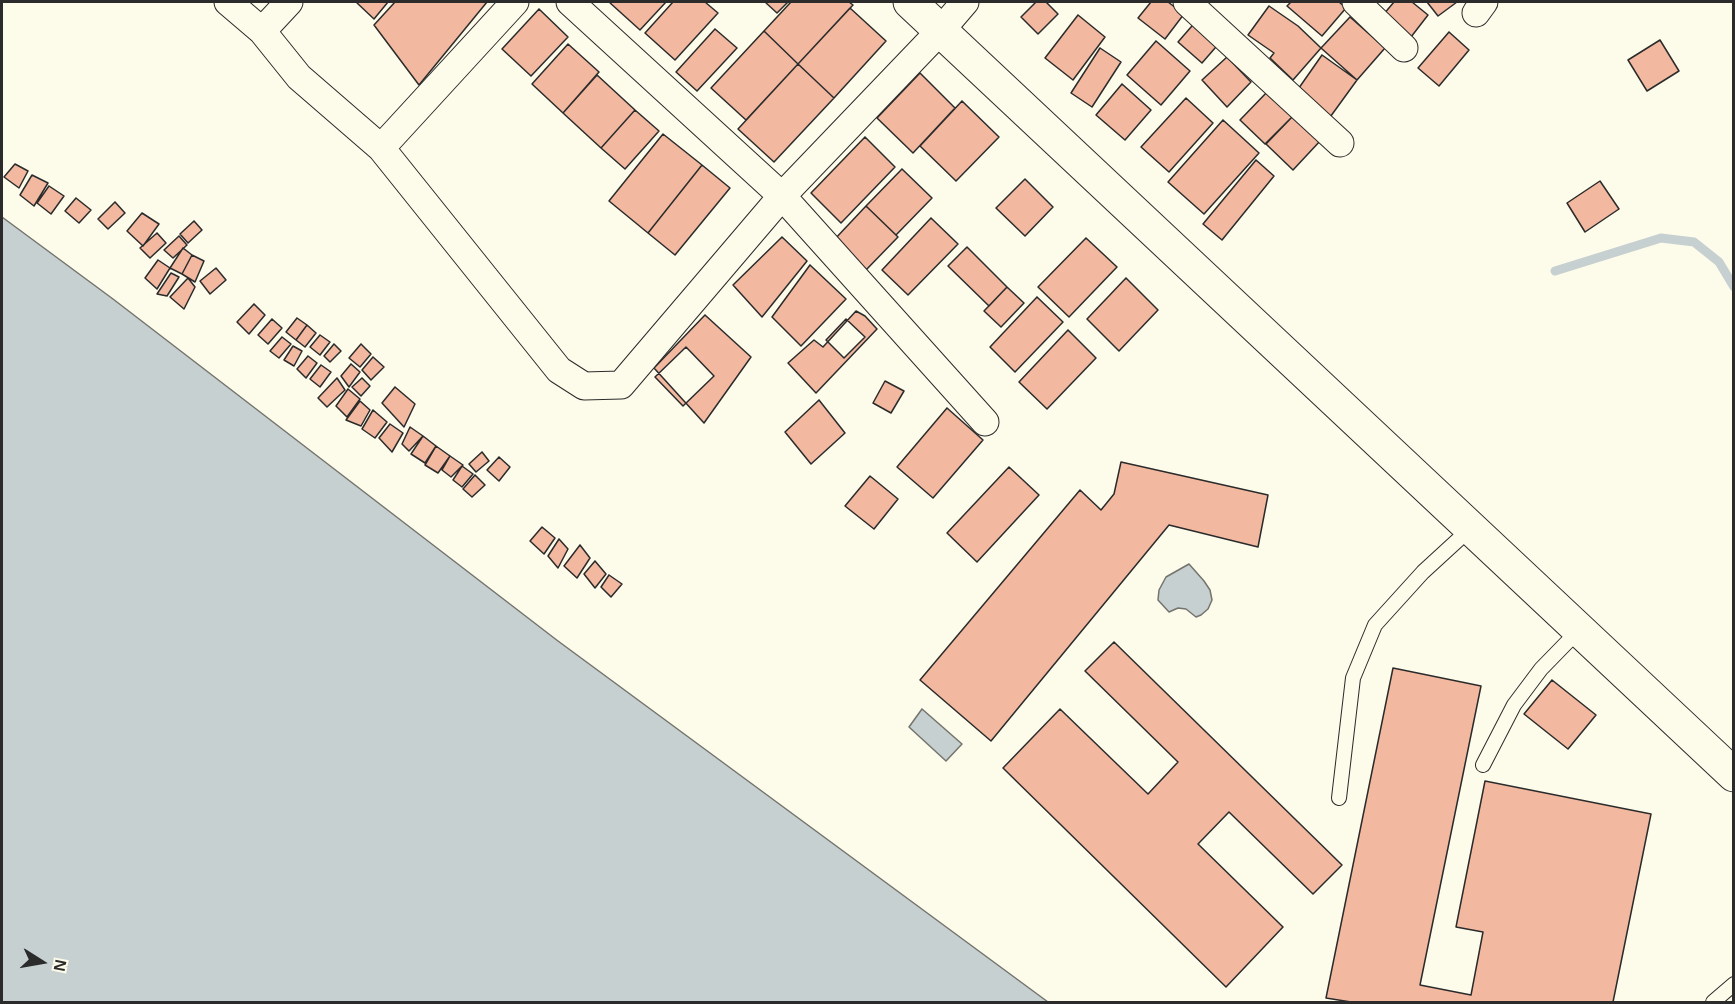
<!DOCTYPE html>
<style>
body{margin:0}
#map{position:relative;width:1735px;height:1004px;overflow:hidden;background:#fdfbea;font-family:Arial,sans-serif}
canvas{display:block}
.frame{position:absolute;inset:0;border:3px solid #2b2b2b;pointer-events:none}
.north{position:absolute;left:12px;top:932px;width:60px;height:60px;-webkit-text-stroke:4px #fdfbea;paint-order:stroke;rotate:101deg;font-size:16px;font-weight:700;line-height:24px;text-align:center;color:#2b2b2b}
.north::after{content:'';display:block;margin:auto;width:21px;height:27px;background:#2b2b2b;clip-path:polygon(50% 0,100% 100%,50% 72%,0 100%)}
</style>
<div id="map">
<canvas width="1735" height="1004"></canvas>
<div class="frame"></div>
<div class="north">N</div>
</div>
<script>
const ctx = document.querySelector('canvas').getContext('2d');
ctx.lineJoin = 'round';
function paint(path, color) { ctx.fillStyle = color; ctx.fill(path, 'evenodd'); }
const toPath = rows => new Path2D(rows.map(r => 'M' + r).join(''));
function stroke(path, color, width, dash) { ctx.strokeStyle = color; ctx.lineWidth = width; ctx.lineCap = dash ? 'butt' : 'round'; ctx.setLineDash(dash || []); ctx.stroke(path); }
const water = toPath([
 [2,217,113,299,558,641,1048,1002,2,1002,2,217],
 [1189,564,1204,581,1210,590,1212,600,1208,609,1201,615,1196,617,1186,609,1178,608,1169,612,1158,600,1159,590,1166,577,1189,564],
 [922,709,962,744,946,761,909,727,922,709]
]);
paint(water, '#c7d0d0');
stroke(water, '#74746e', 1.5);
stroke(toPath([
 [1555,271,1661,238,1694,242,1719,262,1734,287]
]), '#c7d0d0', 9);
const building = toPath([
 [356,2,388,2,374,19,356,2],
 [395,2,487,2,419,85,374,25,395,2],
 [609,2,666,2,640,30,609,2],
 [673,2,705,2,718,13,675,60,645,33,673,2],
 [765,2,788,2,777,13,765,2],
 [791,2,849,2,853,5,798,64,764,31,791,2],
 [1036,2,1046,2,1058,14,1038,34,1021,17,1036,2],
 [1151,2,1168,2,1184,14,1165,39,1138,18,1151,2],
 [1291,2,1339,2,1346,8,1322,36,1287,6,1291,2],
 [1394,2,1412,2,1428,15,1411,37,1383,15,1394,2],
 [1427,2,1457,2,1438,16,1427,2],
 [1269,6,1298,26,1321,48,1293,80,1270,58,1274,53,1248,35,1269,6],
 [850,8,886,41,834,98,798,64,850,8],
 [539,9,568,37,531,76,502,49,539,9],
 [1078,15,1105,37,1073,80,1045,58,1078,15],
 [1350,17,1385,48,1357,80,1321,48,1350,17],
 [1198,19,1222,40,1202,63,1178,42,1198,19],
 [715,29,737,48,697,91,676,72,715,29],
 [764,31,798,64,746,120,711,88,764,31],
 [1449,32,1469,50,1439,86,1418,68,1449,32],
 [1660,40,1679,71,1647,91,1628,60,1660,40],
 [1156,41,1190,71,1161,105,1127,75,1156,41],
 [568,44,599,72,563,113,532,84,568,44],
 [1100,48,1121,62,1092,107,1071,93,1100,48],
 [1322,55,1357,80,1328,120,1294,95,1322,55],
 [1227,57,1251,82,1227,107,1202,80,1227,57],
 [798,64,834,98,774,162,738,129,798,64],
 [920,73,955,108,913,153,877,118,920,73],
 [597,75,635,110,601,148,563,113,597,75],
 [1122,84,1151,110,1125,140,1096,115,1122,84],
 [1269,90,1294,115,1265,144,1240,120,1269,90],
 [1186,98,1213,123,1169,172,1141,147,1186,98],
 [962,101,999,137,956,181,920,146,962,101],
 [635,110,659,131,625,169,601,148,635,110],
 [1294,115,1321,140,1293,170,1266,144,1294,115],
 [1223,120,1259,153,1204,214,1168,182,1223,120],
 [663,134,702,165,648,233,609,201,663,134],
 [865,137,895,167,841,223,811,193,865,137],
 [1256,160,1274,176,1222,240,1203,224,1256,160],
 [15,164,28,171,19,188,4,177,15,164],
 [702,165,730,188,675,255,648,233,702,165],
 [902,169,932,198,896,235,866,206,902,169],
 [32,175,48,183,34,206,20,195,32,175],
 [1025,179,1053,207,1025,236,996,208,1025,179],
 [1600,181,1619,209,1585,232,1567,203,1600,181],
 [49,186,64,196,51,214,37,203,49,186],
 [76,198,91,210,79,223,65,211,76,198],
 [115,202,125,213,108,229,98,219,115,202],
 [866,206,898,237,865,271,834,240,866,206],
 [142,213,159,224,143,246,127,231,142,213],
 [931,218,958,244,908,295,882,270,931,218],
 [194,221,202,230,188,243,180,234,194,221],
 [157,233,166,243,150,258,140,248,157,233],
 [179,236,187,245,173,258,164,250,179,236],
 [782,237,807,261,762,317,733,285,782,237],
 [1086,238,1117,267,1069,317,1038,287,1086,238],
 [967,247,1007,287,989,306,948,266,967,247],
 [183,248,192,255,182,274,170,268,183,248],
 [192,255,204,261,195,282,182,274,192,255],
 [158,260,170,268,157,289,145,278,158,260],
 [810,265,846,299,801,346,772,317,810,265],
 [216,268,226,280,210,294,200,281,216,268],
 [171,273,179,277,167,296,157,294,171,273],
 [188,278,195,287,184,309,170,297,188,278],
 [1126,278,1158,310,1119,351,1087,319,1126,278],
 [1007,287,1024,303,1001,327,984,311,1007,287],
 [1037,297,1063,322,1015,372,990,347,1037,297],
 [254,304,265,315,249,334,237,322,254,304],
 [856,311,865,316,877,329,816,393,788,363,814,340,823,347,856,311],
 [705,315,751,357,704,423,654,368,705,315],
 [297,318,307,325,296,340,286,332,297,318],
 [272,319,282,328,268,344,258,335,272,319],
 [846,319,865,337,844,358,826,340,846,319],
 [307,325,316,333,305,347,296,340,307,325],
 [1068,330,1096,358,1047,409,1019,382,1068,330],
 [320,335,330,342,320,355,310,347,320,335],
 [282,337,291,344,279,358,270,351,282,337],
 [334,344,341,351,330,362,324,356,334,344],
 [361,344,371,354,360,367,349,358,361,344],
 [293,346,302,351,294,366,284,360,293,346],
 [686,347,714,376,683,406,655,377,686,347],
 [308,356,317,363,306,378,297,369,308,356],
 [373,357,384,367,371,380,362,370,373,357],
 [351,364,360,372,349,387,341,376,351,364],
 [321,365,331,372,320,387,310,379,321,365],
 [337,378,345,390,327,407,318,398,337,378],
 [362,378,370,386,361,396,352,387,362,378],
 [885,381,904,391,891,413,873,403,885,381],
 [395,387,415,404,404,427,382,403,395,387],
 [348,389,360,399,347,417,336,406,348,389],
 [819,400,845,433,811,464,785,432,819,400],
 [360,401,370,410,361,426,346,420,360,401],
 [947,408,983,440,933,498,897,467,947,408],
 [373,410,387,422,375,438,362,429,373,410],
 [390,424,403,433,392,452,379,438,390,424],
 [410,427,423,436,409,451,402,444,410,427],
 [423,436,436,446,425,463,411,454,423,436],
 [436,446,450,456,438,473,425,465,436,446],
 [482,452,489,461,476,472,469,464,482,452],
 [450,456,463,465,451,477,442,470,450,456],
 [499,457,510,467,499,481,487,470,499,457],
 [1121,462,1268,495,1258,547,1169,525,991,741,920,680,1080,490,1101,510,1114,494,1121,462],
 [462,466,473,474,462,487,453,480,462,466],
 [1009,467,1039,495,977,562,947,533,1009,467],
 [475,475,485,485,472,497,463,489,475,475],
 [870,476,898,499,874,529,845,506,870,476],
 [542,527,555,538,544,554,530,541,542,527],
 [559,539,568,549,558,568,548,556,559,539],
 [580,545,590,558,577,578,564,566,580,545],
 [595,561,606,574,595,588,584,574,595,561],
 [609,575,622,584,611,597,601,587,609,575],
 [1114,642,1342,865,1313,894,1229,812,1198,844,1283,927,1226,987,1003,768,1060,709,1148,794,1178,762,1085,671,1114,642],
 [1393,668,1481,686,1420,985,1471,995,1483,932,1456,927,1485,781,1651,814,1613,1002,1351,1002,1326,998,1393,668],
 [1552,680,1596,715,1568,749,1524,714,1552,680]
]);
paint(building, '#f2b8a0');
stroke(building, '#2b2b2b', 1.5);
const lane = toPath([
 [1483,765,1514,705,1541,669,1579,630],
 [1339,798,1353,678,1375,625,1423,572,1471,528],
 [1713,1002,1734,984]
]);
const street = toPath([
 [228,2,262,31,299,77,381,148,559,370,584,386,621,385,782,196,941,30,965,2],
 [570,2,782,196,985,422],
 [1187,2,1340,143],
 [1356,2,1404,48],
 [1476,13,1484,2],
 [262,31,289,2],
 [381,148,515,2]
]);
const secondary = toPath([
 [910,2,1734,775]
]);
stroke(lane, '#2b2b2b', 16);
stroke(street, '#2b2b2b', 29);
stroke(secondary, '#2b2b2b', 35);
stroke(lane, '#fdfbea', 14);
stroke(street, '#fdfbea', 27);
stroke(secondary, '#fdfbea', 33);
</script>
